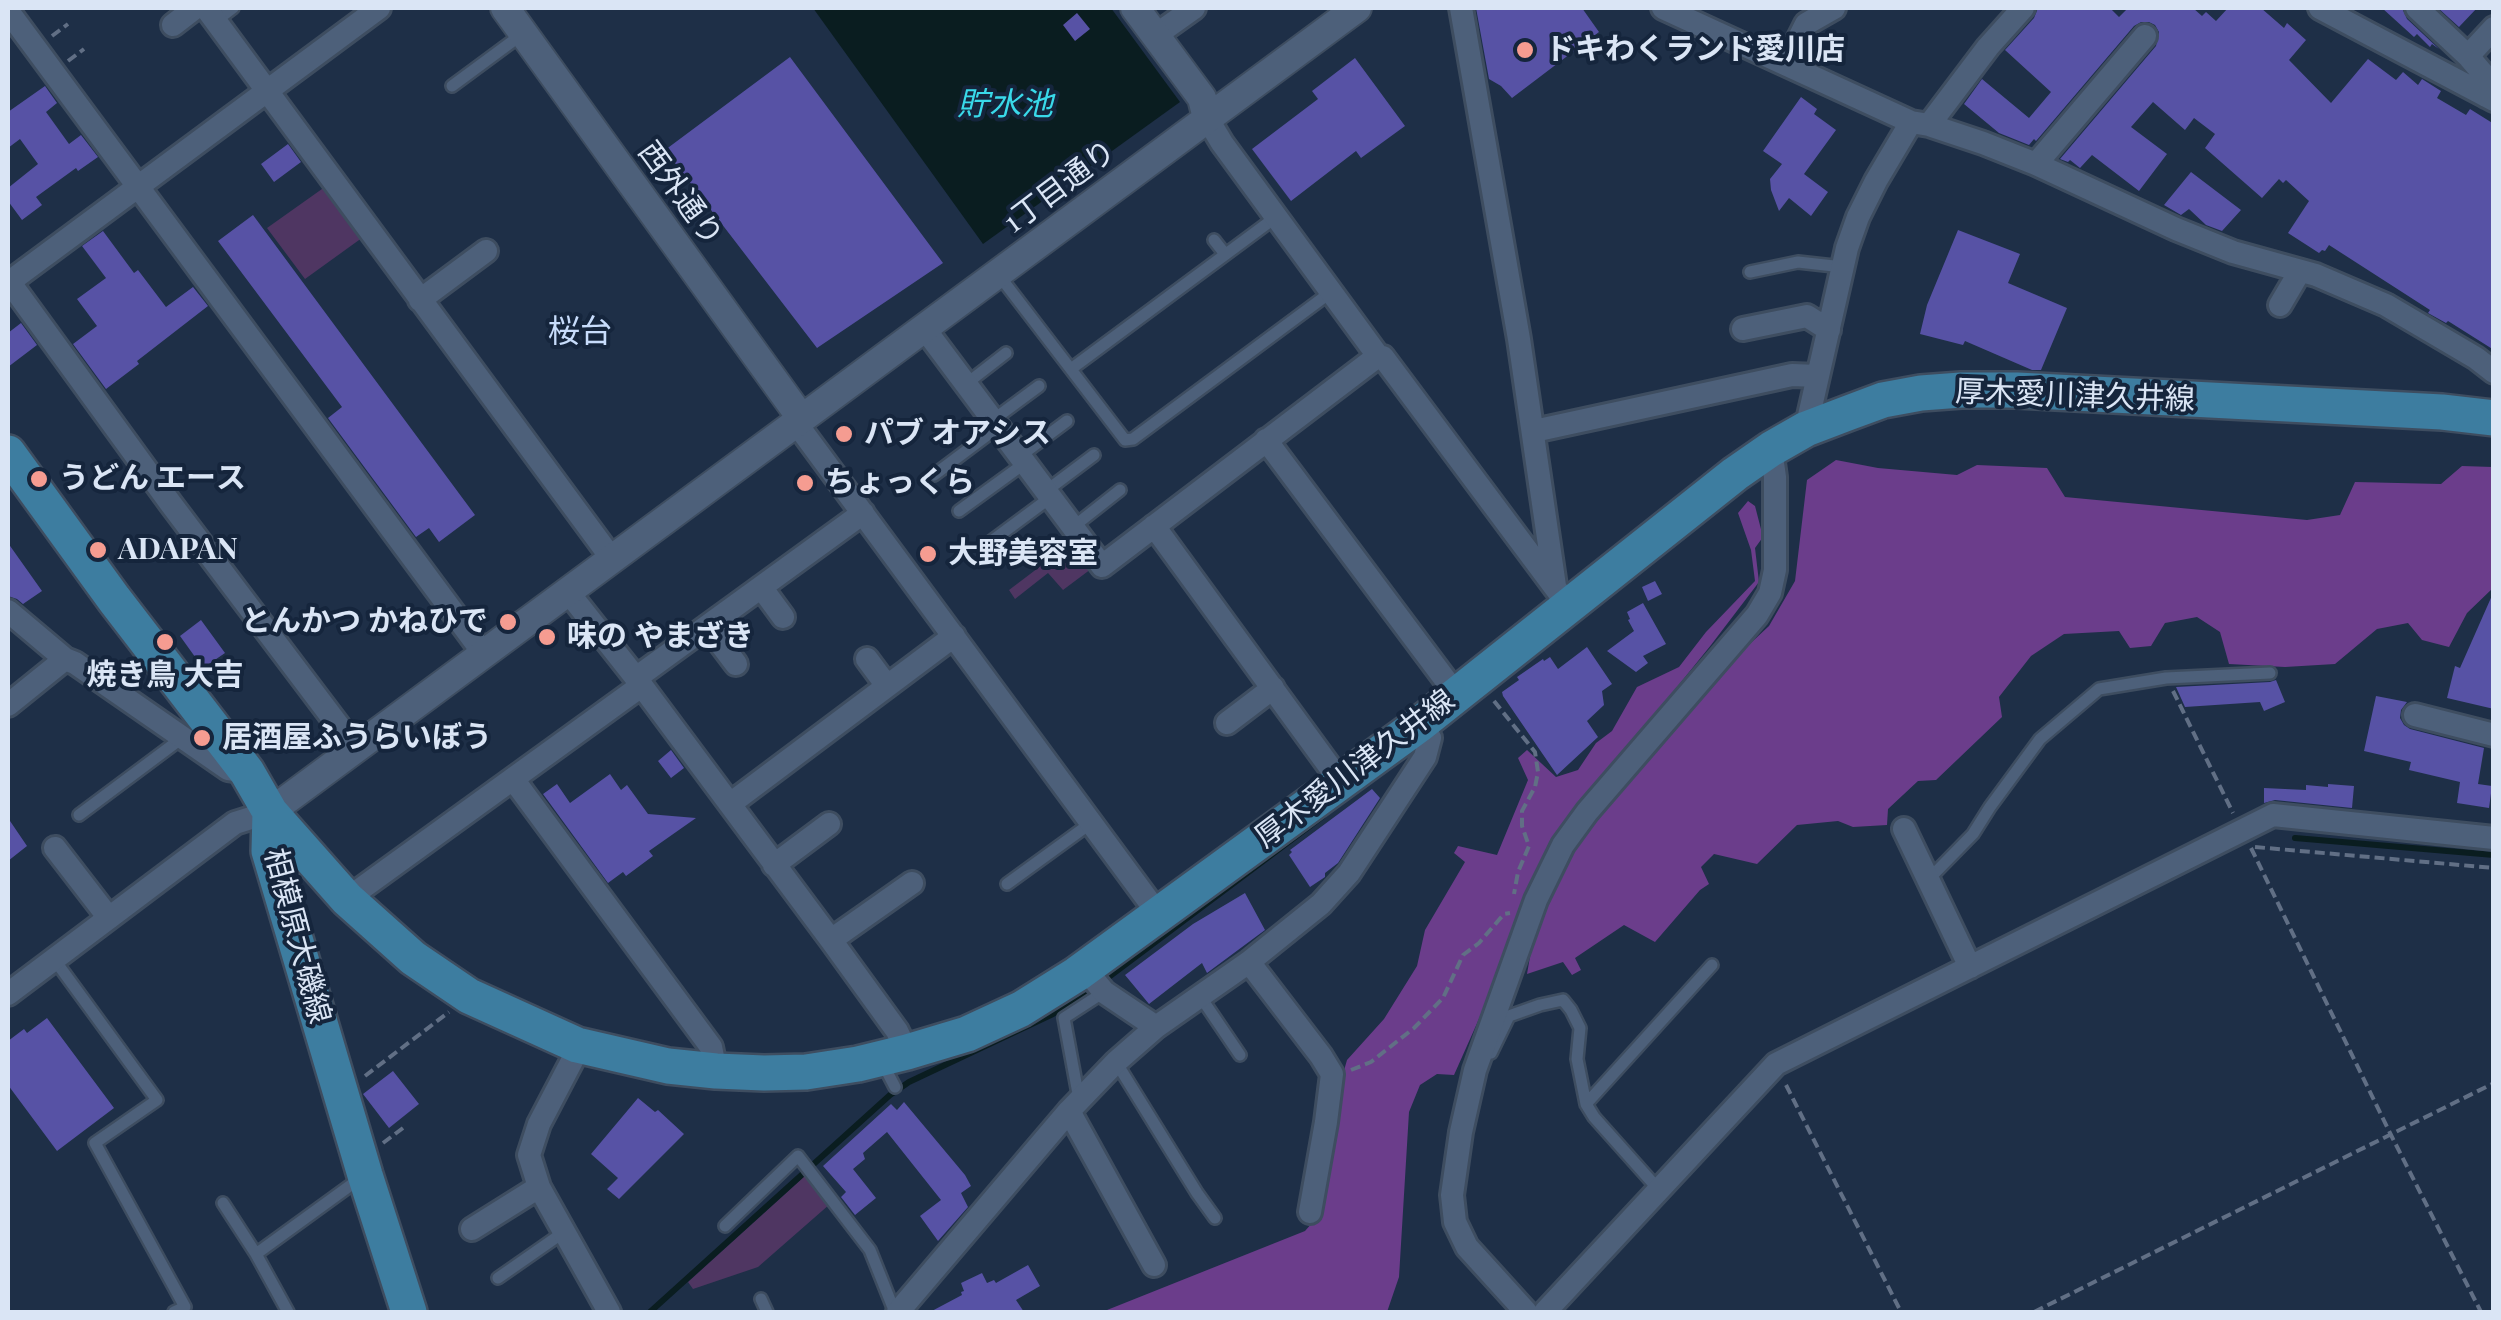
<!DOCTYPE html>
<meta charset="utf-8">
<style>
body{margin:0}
#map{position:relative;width:2501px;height:1320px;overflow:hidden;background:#1e2f47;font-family:"Playfair Display",serif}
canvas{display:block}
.frame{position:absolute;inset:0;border:10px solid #dae5f5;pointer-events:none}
</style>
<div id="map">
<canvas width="2501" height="1320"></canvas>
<div class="frame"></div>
</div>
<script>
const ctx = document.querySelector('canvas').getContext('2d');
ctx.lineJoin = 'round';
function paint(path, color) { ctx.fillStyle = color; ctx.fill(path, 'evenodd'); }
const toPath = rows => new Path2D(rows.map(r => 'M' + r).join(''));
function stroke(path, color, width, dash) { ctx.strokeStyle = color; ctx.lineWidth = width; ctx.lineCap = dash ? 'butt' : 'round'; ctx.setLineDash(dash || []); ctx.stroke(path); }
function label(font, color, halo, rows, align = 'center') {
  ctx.font = font + ' "Playfair Display","Noto Sans JP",serif'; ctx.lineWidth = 8; ctx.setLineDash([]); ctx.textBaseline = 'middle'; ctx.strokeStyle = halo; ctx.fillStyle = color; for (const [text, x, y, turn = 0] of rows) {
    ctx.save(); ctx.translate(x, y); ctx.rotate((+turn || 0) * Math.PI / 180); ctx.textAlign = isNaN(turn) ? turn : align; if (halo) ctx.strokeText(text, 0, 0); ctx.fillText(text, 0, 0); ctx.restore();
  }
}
paint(toPath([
 [329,184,366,235,305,279,267,228],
 [1075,540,1091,569,1063,590,1048,573,1015,599,1009,590],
 [807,1174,830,1204,758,1267,693,1289,688,1282]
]), '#4f3662');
paint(toPath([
 [1836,460,1878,468,1957,475,1977,465,2047,468,2065,497,2307,520,2340,515,2355,482,2441,484,2462,466,2493,467,2493,588,2467,613,2449,647,2422,640,2408,623,2377,629,2335,664,2285,667,2229,664,2220,632,2197,617,2165,623,2151,646,2130,648,2119,631,2064,634,2031,656,1999,697,2002,717,1936,780,1918,781,1888,809,1887,825,1853,827,1838,821,1797,825,1757,864,1714,854,1701,867,1709,884,1700,890,1655,942,1624,925,1575,958,1581,970,1572,975,1563,962,1527,974,1532,945,1515,938,1454,1075,1437,1074,1420,1085,1409,1112,1399,1277,1387,1312,1102,1312,1305,1231,1313,1222,1337,1095,1347,1060,1384,1019,1417,966,1425,930,1465,862,1454,853,1458,846,1497,855,1528,780,1518,758,1527,750,1556,777,1578,770,1596,743,1612,731,1637,687,1679,667,1706,632,1755,581,1751,550,1738,513,1748,501,1755,506,1763,537,1755,548,1759,582,1711,645,1598,785,1769,626,1795,581,1807,480]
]), '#6b3d8b');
paint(toPath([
 [813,8,1111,8,1180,102,983,244]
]), '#0a1d20');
stroke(toPath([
 [2295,838,2494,855],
 [650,1312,890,1095,909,1082,1053,1014,1086,994,1323,816]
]), '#0a1d20', 6);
paint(toPath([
 [1476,8,1582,8,1599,32,1512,98,1501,86,1489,79],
 [2038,8,2110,8,2119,17,2128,8,2193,8,2202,16,2206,12,2216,21,2228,8,2261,8,2284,28,2287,23,2306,40,2289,60,2331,103,2368,59,2396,80,2403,72,2418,85,2422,79,2441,91,2437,98,2466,115,2470,109,2494,124,2494,350,2448,321,2446,323,2428,313,2430,310,2329,245,2325,251,2322,250,2319,253,2288,233,2309,201,2286,180,2283,183,2279,179,2262,198,2205,148,2215,134,2194,118,2185,130,2153,102,2131,127,2167,154,2139,191,2092,155,2080,168,2070,160,2068,162,2060,159,2156,46,2159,32,2155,25,2149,22,2141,22,2134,26,2036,141,2034,139,2029,145,1999,133,1964,104,1982,79,2029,118,2051,92,2005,50,2034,18],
 [2382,8,2402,8,2407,19,2439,49,2432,44,2430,47,2417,34,2414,37],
 [2438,8,2477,8,2459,27],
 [1077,13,1090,29,1075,41,1063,25],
 [790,57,943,263,817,348,665,150],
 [1355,58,1405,126,1361,158,1356,151,1291,201,1252,149,1318,99,1312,91],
 [45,86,57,103,46,112,69,144,81,135,98,157,78,171,76,168,36,197,42,205,22,220,8,201,8,188,38,164,20,139,8,148,8,112],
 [1801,97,1817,109,1814,114,1836,130,1804,174,1828,192,1811,216,1789,198,1779,211,1771,190,1770,179,1782,164,1763,151],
 [288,144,301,162,274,182,261,164],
 [2191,172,2241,210,2222,231,2206,225,2189,209,2181,215,2164,205],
 [253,215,475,515,439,542,429,528,416,537,328,418,342,407,218,241],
 [1958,230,2020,254,2008,283,2067,308,2041,370,2032,370,1965,341,1963,345,1920,334,1927,305],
 [103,231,134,273,138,270,166,307,193,287,208,306,137,361,139,364,106,389,73,344,97,326,77,299,106,278,82,246],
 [21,323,37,345,8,367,8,333],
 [8,543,42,591,23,604,17,599,8,596],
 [1655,581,1662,594,1648,601,1642,587],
 [2494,591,2494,709,2447,698,2455,666,2460,668],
 [1643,603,1666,644,1643,656,1648,663,1636,672,1607,651,1634,631,1628,620,1630,619,1627,612],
 [201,620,225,653,203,668,180,636],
 [1587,647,1612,684,1602,691,1604,705,1587,721,1598,737,1557,775,1503,696,1502,692,1519,680,1517,677,1543,659,1544,661,1550,657,1558,669],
 [2276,680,2285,702,2264,711,2260,702,2185,707,2176,687,2270,682],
 [2376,696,2407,702,2401,710,2400,718,2404,725,2410,729,2484,748,2478,784,2492,786,2489,808,2457,803,2460,782,2409,770,2411,762,2364,751],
 [671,750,684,768,671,778,658,761],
 [610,774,621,790,627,785,648,814,696,818,649,851,653,856,626,876,623,872,608,883,543,794,557,784,570,803],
 [2328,784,2354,786,2352,808,2275,800,2264,803,2264,788,2306,790,2306,785,2328,787],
 [1372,789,1380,798,1338,863,1325,873,1325,877,1310,887,1289,855,1292,852,1290,850],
 [8,818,27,846,8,861],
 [1245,893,1265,930,1207,973,1202,963,1149,1004,1125,975,1193,924],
 [47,1018,114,1108,57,1151,8,1085,8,1041,24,1029,27,1033],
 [393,1071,419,1104,389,1128,363,1094],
 [638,1098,655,1112,658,1110,684,1134,619,1199,607,1189,618,1178,591,1154],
 [904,1102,965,1175,971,1186,961,1193,968,1207,938,1241,920,1216,941,1200,887,1132,863,1153,865,1159,853,1169,876,1198,855,1215,841,1197,846,1192,823,1166,891,1104,897,1110],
 [1028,1265,1040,1286,1016,1300,1024,1312,930,1312,962,1295,961,1292,964,1291,961,1283,982,1273,987,1283,994,1280,996,1283]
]), '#5752a5');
const service = toPath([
 [216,21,233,8],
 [452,86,521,35],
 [1214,240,1225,254],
 [1750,272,1798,262,1843,267],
 [998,274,1125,440,1133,439,1331,292],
 [1071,369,1276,217],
 [966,384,1006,353],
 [993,420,1039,386],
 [1020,456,1067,421],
 [934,475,998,427],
 [1046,491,1094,455],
 [959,511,1025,463],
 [1073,527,1120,490],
 [985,546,1051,497],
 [79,815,182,738],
 [1928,880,1973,834,1990,807,2040,739,2099,689,2166,678,2270,673],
 [1007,884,1091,823],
 [54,959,157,1100,95,1143,185,1307,174,1312],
 [1200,996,1240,1055],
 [1491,1053,1509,1016,1540,1005,1563,1000,1571,1010,1580,1028,1577,1059,1586,1104,1594,1117,1659,1190],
 [1116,1062,1197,1193,1215,1218],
 [883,1064,895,1087],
 [1079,1099,1064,1018,1104,992],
 [1586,1104,1712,965],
 [223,1203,256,1254,288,1312],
 [725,1226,798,1156,870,1250,892,1305,898,1312],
 [256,1254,362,1177],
 [498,1278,564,1232],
 [761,1299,767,1312]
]);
const minor = toPath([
 [206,8,612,559],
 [1461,8,1519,339,1555,586],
 [1663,8,1911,122,1929,125,1983,143,2036,164,2176,229,2233,252,2316,275,2386,305,2476,358,2494,372],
 [2320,8,2494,100],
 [2417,8,2468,56,2485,76,2486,96],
 [8,11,484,654],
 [173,25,195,8],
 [1156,35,1194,8],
 [2468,56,2494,28],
 [1786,64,1806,24,1834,8],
 [1207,118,1222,143,1378,356,1383,357,1568,605],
 [1929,125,1988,47,2023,8],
 [2036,164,2145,36],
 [8,280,171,504,356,749],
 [8,283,379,8],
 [420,300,486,251],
 [2280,305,2300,271],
 [924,328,1102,566,1378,356],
 [1743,329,1807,316,1829,330],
 [796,423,1159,915],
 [1806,429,1847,248,1858,217,1876,181,1911,122],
 [1534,431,1792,375,1818,376],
 [1266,440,1456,694],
 [1154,526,1340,781],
 [761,587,783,617],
 [568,592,636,678,831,940,897,1031,907,1052],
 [8,611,65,659,75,663,228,769,243,771],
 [708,627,736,664],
 [867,659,887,686],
 [636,678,863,513],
 [8,705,65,659],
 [2415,715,2494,735],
 [1227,723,1273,688],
 [513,779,711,1047,716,1071],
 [730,804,954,636],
 [1904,829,1970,967],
 [55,848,109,918],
 [774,865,829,824],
 [347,899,641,686],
 [831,940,912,883],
 [1249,962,1321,1056,1332,1074,1326,1122,1310,1212],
 [1085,969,1104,992,1156,1027],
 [8,994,235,823,270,812],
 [1069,1111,1154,1265],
 [539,1187,529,1155,539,1124,573,1059,577,1045],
 [472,1229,539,1187,609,1312],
 [898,1312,1069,1111,1116,1062,1156,1027,1249,962,1321,904,1349,873,1425,757,1430,738,1420,724],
 [1526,1312,1467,1247,1455,1222,1452,1195,1461,1132,1475,1070,1536,900,1563,845,1587,812,1757,615,1770,593,1775,570,1775,477,1771,449],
 [1545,1312,1776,1064,2273,815,2494,838]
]);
const tertiary = toPath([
 [505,8,802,419],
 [1135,8,1202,98,1207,118],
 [270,812,1357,8]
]);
const primary = toPath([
 [8,453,114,599,247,772,270,812,347,899,413,958,469,996,577,1045,668,1066,716,1071,764,1073,806,1072,858,1064,907,1052,967,1034,1021,1009,1077,974,1420,724,1735,474,1771,449,1806,429,1848,413,1883,400,1921,393,1961,390,2017,390,2442,412,2494,418],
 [270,812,269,851,365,1175,409,1312]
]);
stroke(service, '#3e4d60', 16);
stroke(minor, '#3e4d60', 28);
stroke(tertiary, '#3e4d60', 32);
stroke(primary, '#3e4d60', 40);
stroke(toPath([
 [52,36,68,24],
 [68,61,84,49],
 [2173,691,2233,813],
 [1494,701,1535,752,1538,772,1535,787,1522,811,1522,826,1529,846,1518,872,1514,894],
 [2255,847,2494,868],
 [2251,848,2391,1135,2481,1312],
 [1351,1070,1371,1062,1414,1028,1443,998,1463,955,1479,943,1504,914,1510,913],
 [365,1076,449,1012],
 [1786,1085,1901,1312],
 [383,1143,407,1125],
 [2034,1312,2494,1083]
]), '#616f85', 4, [10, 5]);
stroke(service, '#4d607a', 11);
stroke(minor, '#4d607a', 22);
stroke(tertiary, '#4d607a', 28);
stroke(primary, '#3d7da0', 35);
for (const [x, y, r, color] of [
 [1525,50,10,"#f59c91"],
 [844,434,10,"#f59c91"],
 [39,479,10,"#f59c91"],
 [805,483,10,"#f59c91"],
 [98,550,10,"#f59c91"],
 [928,554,10,"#f59c91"],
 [508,622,10,"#f59c91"],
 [547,637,10,"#f59c91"],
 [165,642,10,"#f59c91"],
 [202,738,10,"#f59c91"]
]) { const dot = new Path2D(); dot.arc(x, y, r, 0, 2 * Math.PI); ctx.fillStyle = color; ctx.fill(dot); stroke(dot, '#15253c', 4); }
label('bold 30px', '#dae5f5', '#15253c', [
 ["ドキわくランド愛川店",1545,50],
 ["パブ オアシス",864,434],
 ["うどん エース",59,479],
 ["ちょっくら",825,483],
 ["ADAPAN",118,550],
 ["大野美容室",948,554],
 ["とんかつ かねひで",488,622,"right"],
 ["味の やまざき",567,637],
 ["焼き鳥 大吉",165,676,"center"],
 ["居酒屋ふうらいぼう",222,738]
], 'left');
label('30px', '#dae5f5', '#15253c', [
 ["1丁目通り",1060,187,-37],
 ["西外通り",680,194,54],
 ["厚木愛川津久井線",2075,396,2],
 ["厚木愛川津久井線",1355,769,-37],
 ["相模原大磯線",297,936,75]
]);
label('italic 32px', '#39d9e9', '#15253c', [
 ["貯水池",1005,105]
]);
label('32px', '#c7dcfb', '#15253c', [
 ["桜台",580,332]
]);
</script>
